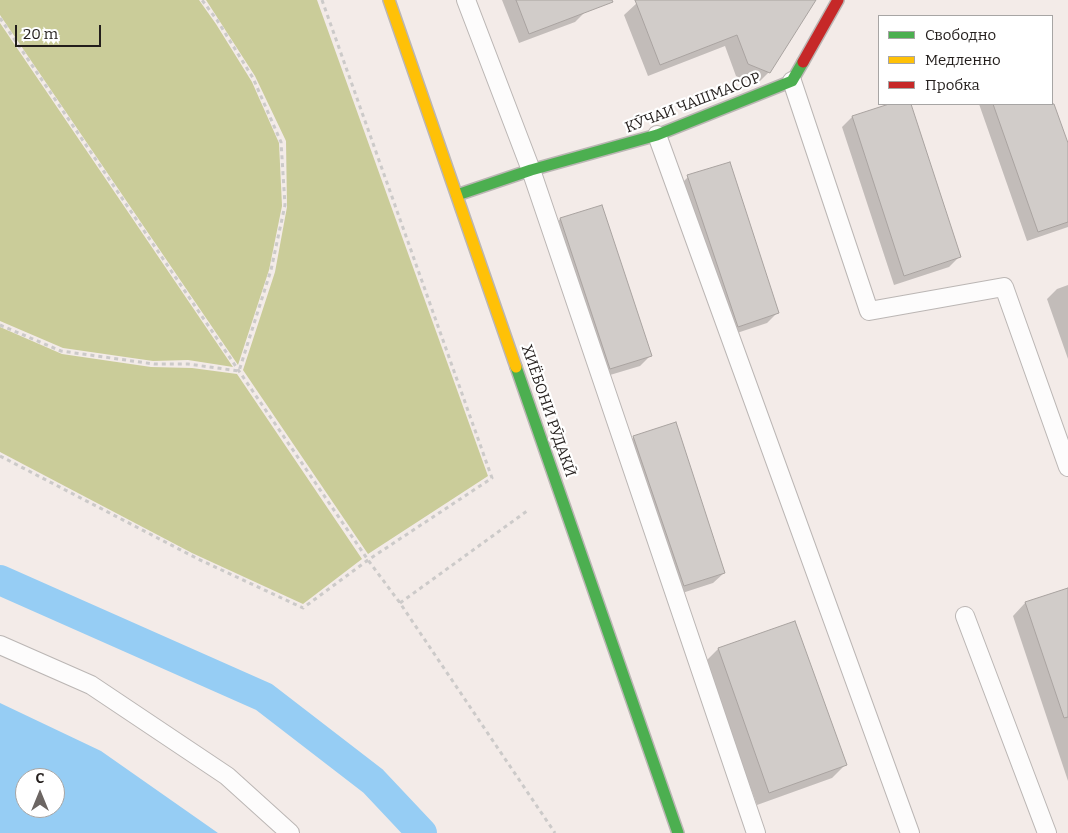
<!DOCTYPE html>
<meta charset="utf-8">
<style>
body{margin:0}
#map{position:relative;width:1068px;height:833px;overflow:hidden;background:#f3ebe8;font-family:Bitter,serif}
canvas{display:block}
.legend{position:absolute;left:878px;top:15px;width:175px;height:90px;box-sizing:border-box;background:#fff;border:1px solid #a7a5a4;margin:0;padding:6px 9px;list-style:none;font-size:15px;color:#231e1c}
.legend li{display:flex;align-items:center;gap:10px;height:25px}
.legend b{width:25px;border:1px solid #a7a5a4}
.north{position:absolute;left:15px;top:768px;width:50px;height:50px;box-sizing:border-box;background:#fff;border:1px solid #a7a5a4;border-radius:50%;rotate:0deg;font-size:14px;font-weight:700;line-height:20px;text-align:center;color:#231e1c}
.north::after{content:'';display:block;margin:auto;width:18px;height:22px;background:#6c6663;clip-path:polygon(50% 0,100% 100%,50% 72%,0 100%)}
.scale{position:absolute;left:15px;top:25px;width:86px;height:22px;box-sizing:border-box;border:2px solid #231e1c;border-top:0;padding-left:6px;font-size:15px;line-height:18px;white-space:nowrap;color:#231e1c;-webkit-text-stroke:4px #fff;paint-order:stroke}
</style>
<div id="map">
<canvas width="1068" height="833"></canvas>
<ul class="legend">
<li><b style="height:6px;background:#4caf50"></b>Свободно</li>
<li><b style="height:6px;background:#ffc107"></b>Медленно</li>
<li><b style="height:6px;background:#c62828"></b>Пробка</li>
</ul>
<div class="north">С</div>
<div class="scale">20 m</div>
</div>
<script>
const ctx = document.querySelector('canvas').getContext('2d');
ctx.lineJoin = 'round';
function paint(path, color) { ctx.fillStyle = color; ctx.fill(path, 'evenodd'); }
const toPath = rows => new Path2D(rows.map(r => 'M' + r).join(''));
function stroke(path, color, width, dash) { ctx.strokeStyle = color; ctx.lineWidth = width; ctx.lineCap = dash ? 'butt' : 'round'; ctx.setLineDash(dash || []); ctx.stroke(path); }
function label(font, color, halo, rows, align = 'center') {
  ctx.font = font + ' Bitter,serif'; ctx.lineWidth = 4.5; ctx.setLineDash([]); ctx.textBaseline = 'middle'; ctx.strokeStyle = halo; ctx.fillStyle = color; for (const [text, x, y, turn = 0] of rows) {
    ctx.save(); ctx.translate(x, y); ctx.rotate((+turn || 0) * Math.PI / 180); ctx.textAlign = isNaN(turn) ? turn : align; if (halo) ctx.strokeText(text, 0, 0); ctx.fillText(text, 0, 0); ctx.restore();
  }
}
paint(toPath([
 [0,0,199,0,216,24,252,82,279,143,282,206,269,270,238,365,0,15],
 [206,0,317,0,488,476,368,554,243,370,275,272,287,207,286,141,255,76],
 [0,23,233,367,188,360,153,361,63,348,0,321],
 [0,327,62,354,151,367,192,368,237,374,362,559,303,604,192,553,0,452]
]), '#cacc99');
paint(toPath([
 [0,703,101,751,218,833,0,833],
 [25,778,55,778,55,808,25,808]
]), '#96cdf4');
paint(toPath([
 [502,0,581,0,585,12,575,22,519,43],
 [643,0,814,0,769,72,756,85,736,76,725,46,648,76,624,15,637,3],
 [1052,100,1068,147,1068,227,1027,241,979,104,1052,104],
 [893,104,910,104,959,257,949,267,894,285,842,127,852,117],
 [688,177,777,313,767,323,728,336,678,187],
 [602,206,650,356,640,366,600,378,550,230,560,219],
 [1068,285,1068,359,1047,299,1057,289],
 [634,437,724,573,713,583,673,596,624,447],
 [1068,589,1068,781,1013,616,1025,603],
 [794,623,845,765,832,778,757,805,705,662,718,649]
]), '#0003');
stroke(toPath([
 [0,580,264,697,373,781,422,833]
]), '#96cdf4', 30);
const building = toPath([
 [516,0,612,0,613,2,529,34,516,0],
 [635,0,816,0,770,73,748,64,737,35,660,65,635,0],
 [889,104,911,104,961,257,904,276,852,116,889,104],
 [993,104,1054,104,1068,143,1068,222,1038,232,993,104],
 [730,162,779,313,738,327,687,175,730,162],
 [602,205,652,356,610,369,560,218,602,205],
 [676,422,725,573,684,586,633,436,676,422],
 [1068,588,1068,717,1064,718,1025,602,1068,588],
 [795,621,847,765,769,793,718,648,795,621]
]);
paint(building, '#d1ccc9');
stroke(building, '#a9a3a0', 1);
const lane = toPath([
 [466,0,531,170,756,833],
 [792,81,869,311,1004,287,1068,467],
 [657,135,910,833],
 [965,616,1047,833],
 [0,645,91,685,227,776,290,833]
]);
const fast = toPath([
 [457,195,531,170,657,135,792,81,803,62],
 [516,367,678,833]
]);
const slow = toPath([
 [389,0,516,367]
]);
const jam = toPath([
 [803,62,838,0]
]);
stroke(lane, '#bbb6b4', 20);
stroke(fast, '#bbb6b4', 14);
stroke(slow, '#bbb6b4', 14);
stroke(jam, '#bbb6b4', 14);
stroke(toPath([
 [0,18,239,371,368,560,400,603,555,833],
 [0,325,61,351,154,364,188,364,239,371,271,270,285,205,281,142,253,78,217,20,202,0],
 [0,456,198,559,303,608,368,560,492,478,322,0],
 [400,603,527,511]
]), '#cccac9', 3, [4, 4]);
stroke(lane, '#fdfcfc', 18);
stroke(fast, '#4caf50', 11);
stroke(slow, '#ffc107', 11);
stroke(jam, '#c62828', 11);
label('15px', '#231e1c', '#fff', [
 ["КӮЧАИ ЧАШМАСОР",693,103,-21],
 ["ХИЁБОНИ РӮДАКӢ",548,411,71]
]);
</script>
